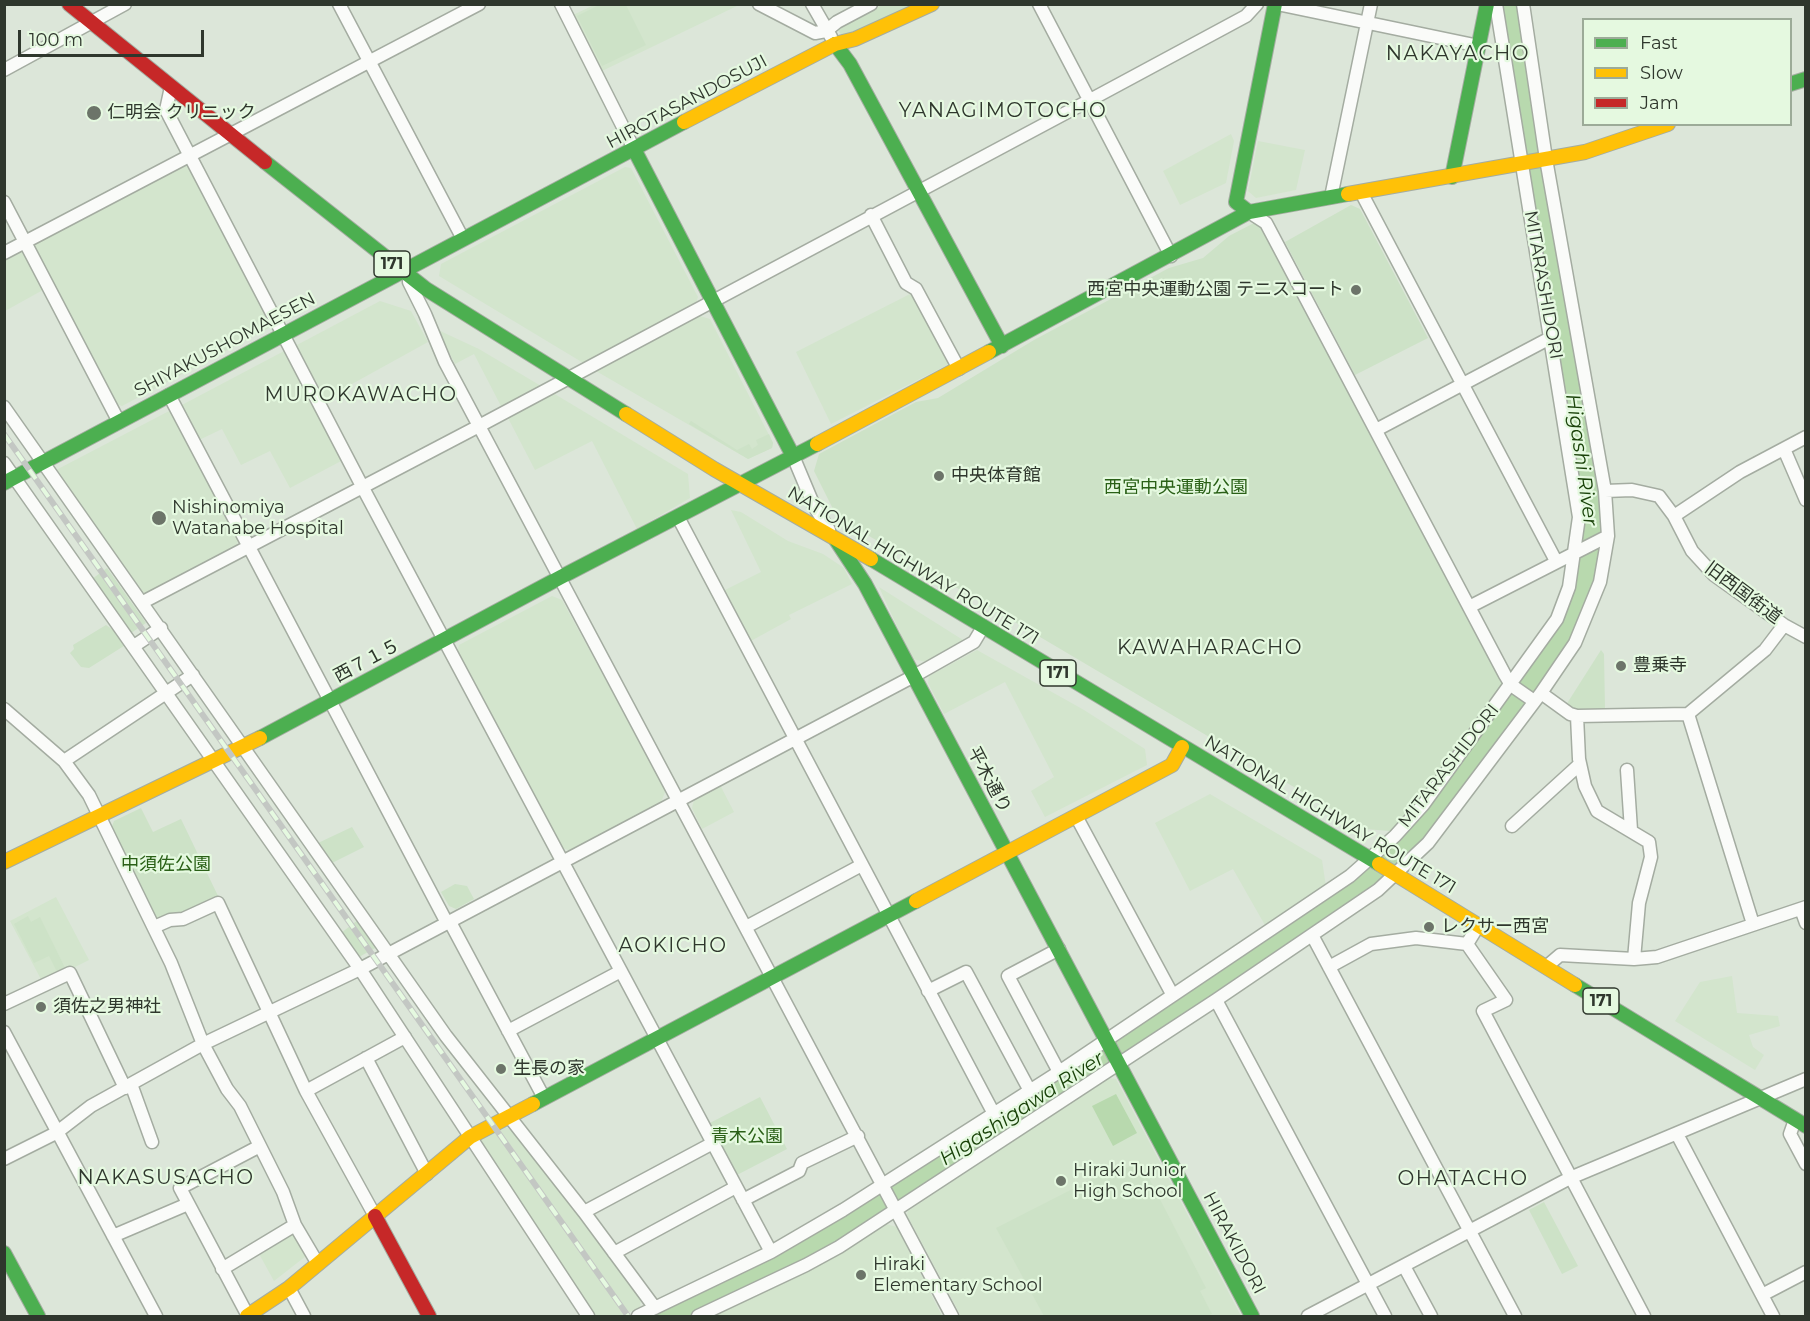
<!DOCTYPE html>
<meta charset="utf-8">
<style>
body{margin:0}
#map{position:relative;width:1810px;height:1321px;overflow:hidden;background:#dce6d9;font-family:Montserrat,sans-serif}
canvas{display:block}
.frame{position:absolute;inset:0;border:6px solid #2f372d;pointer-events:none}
.legend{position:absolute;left:1582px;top:18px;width:210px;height:108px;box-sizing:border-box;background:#e5f9e0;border:2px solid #9cab98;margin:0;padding:8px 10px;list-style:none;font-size:18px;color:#2f372d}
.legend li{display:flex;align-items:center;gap:12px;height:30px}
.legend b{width:30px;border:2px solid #9cab98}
.scale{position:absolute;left:18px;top:30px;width:186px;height:27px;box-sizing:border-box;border:3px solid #2f372d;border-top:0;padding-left:8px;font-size:18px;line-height:21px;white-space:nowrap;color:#2f372d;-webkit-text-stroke:4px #e5f9e0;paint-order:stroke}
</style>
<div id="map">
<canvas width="1810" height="1321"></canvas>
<div class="frame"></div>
<ul class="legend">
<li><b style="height:8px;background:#4caf50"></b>Fast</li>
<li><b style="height:8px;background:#ffc107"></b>Slow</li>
<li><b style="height:8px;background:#c62828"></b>Jam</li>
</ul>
<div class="scale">100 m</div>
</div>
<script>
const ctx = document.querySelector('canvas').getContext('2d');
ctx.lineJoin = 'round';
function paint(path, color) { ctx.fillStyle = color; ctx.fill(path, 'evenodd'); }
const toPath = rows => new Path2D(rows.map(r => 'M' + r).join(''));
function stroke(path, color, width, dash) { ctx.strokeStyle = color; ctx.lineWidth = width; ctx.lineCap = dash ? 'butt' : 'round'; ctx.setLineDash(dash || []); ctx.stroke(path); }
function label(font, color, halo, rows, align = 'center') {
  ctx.font = font + ' Montserrat,"Noto Sans JP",sans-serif'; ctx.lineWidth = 4.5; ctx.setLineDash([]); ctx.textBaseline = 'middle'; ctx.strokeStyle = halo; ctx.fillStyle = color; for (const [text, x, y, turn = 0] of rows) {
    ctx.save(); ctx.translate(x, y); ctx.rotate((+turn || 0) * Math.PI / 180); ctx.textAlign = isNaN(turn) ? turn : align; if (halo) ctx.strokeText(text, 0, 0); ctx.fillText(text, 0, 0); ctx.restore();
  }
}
paint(toPath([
 [594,5,739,5,602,71,573,15],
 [1231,134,1234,141,1226,183,1180,205,1163,171],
 [1258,141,1305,150,1296,190,1256,198,1248,191],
 [184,163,189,165,271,324,269,328,122,406,116,404,34,247,36,241],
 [625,167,631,168,698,297,696,303,585,364,439,276,441,264],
 [20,252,23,253,43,290,5,311,5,260],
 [912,293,949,364,831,424,796,352],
 [380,301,411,311,428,342,323,400,295,346],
 [700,316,710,319,773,443,772,448,748,459,596,371,598,367],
 [438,330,479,349,541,386,501,406,474,354,455,364],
 [286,350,343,460,290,488,270,451,241,465,222,429,197,441,180,406],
 [553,393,688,474,690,498,637,529,592,441,535,470,507,416],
 [171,410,238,539,237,547,149,595,143,592,56,470],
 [731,510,741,512,788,541,823,554,844,568,852,584,789,615,791,619,749,642,723,591,761,572],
 [879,587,963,640,927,662,912,659],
 [552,596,562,600,666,790,661,802,570,851,561,847,457,652,459,645],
 [977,650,1084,710,1145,749,1147,765,1045,817,1031,791,1054,777,1005,682,944,714,928,683,929,676],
 [720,785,734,812,702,829,692,808,694,800],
 [1210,794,1322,860,1326,887,1266,927,1233,869,1190,891,1155,823],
 [56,897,89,960,43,983,10,921],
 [1732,976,1737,1013,1778,1016,1780,1026,1749,1035,1753,1047,1764,1055,1755,1070,1675,1021,1700,982],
 [1109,1078,1116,1079,1241,1316,961,1316,907,1215,908,1211],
 [504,1126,515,1133,641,1299,640,1308,620,1316,595,1316,482,1146,482,1139],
 [886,1224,897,1227,942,1316,713,1316,812,1269],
 [293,1231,306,1256,274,1281,258,1252]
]), '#d3e5cd');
paint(toPath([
 [601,4,626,5,646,45,602,66,577,16],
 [882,5,919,5,842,36,838,30,840,26],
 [1351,205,1360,209,1428,338,1355,375,1285,242],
 [1254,223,1262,226,1503,681,1502,688,1419,801,1390,831,1365,829,837,517,814,471,819,454,916,402,938,398,1034,340,1169,268,1203,258,1229,236],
 [691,421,737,450,749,444,752,449,758,445,756,440,769,434,773,443,772,448,748,459,689,424],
 [107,568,146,623,131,633,92,579],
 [106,625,120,635,127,644,89,668,81,667,70,653,74,649,73,645],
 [1601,650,1604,654,1605,709,1578,711,1566,705],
 [141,808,153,832,181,819,219,898,182,915,161,920,155,918,111,829,114,821],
 [352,827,364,847,332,863,318,843],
 [455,884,467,886,474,899,456,909,449,906,441,892],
 [28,916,31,922,40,917,66,970,58,974,49,956,34,963,14,924],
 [358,920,377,947,359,957,341,933],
 [760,1097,787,1149,735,1176,708,1124],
 [1140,1161,1206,1288,1200,1291,1212,1314,1206,1316,1044,1316,996,1228,1104,1173,1107,1178],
 [1544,1202,1578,1266,1562,1274,1529,1210]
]), '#cde2c7');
paint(toPath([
 [1116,1094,1137,1133,1113,1146,1092,1106]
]), '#b8d9ae');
stroke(toPath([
 [666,1316,824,1239,1366,883,1417,833,1555,648,1581,596,1592,551,1591,502,1507,4]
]), '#b8d9ae', 22);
const street = toPath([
 [339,4,463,239],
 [561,4,635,151],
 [759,4,815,33,826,31,837,22,871,4],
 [812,4,831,37],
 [1039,4,1171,256],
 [1277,4,1479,46],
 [4,70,125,4],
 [171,87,166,110,363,488,771,1252],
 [1362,194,1556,561],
 [1331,197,1371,4],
 [4,202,119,422],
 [1249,212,1266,223,1505,675,1511,685,1534,701],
 [871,215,906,283,916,289,959,369],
 [4,253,479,4],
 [409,282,425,314,445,362,952,1316],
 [169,395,447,923],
 [4,407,446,1036,584,1212,655,1308],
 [1376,430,1552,337],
 [1784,449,1806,500],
 [793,456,814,506,829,530],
 [4,463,360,969,588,1316],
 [1605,491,1632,490,1659,496,1674,516,1692,551,1714,575,1784,625,1806,637],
 [1674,516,1740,472,1806,437],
 [678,517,994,1114],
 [143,602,479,426,1090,100,1246,16,1257,4],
 [1469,607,1608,536],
 [134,646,161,628],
 [1541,693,1570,714,1577,716,1688,714,1765,650,1784,625],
 [4,709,64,761,89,795,171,963,203,1044,227,1089,240,1106,283,1192,295,1225,318,1264],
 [1688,714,1753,924],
 [1577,716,1579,759,1585,786,1597,811,1649,842,1651,857,1639,903,1634,959],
 [64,761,193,675],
 [1627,770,1631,830],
 [1076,816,1172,994],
 [1512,826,1580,764],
 [1801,909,1806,923],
 [450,922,543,1096],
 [1478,926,1467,944,1506,1000,1483,1011,1644,1316],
 [154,927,170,920,183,919,218,903,306,1091,375,1216],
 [746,927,860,866],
 [1312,935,1515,1316],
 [1329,967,1371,944,1416,938,1467,944],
 [1546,967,1560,955,1634,959,1657,957,1806,907],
 [928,991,966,972,1030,1091],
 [1216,1000,1385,1316],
 [4,1004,70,973,125,1088],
 [508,1031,621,971],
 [4,1032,156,1316],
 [366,1058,427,1174],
 [1059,1072,1008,976,1059,949],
 [131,1084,152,1142],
 [306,1091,405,1037],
 [1795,1120,1790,1134,1806,1164],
 [1677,1134,1773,1316],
 [4,1159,56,1133,91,1106,203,1044,360,969,914,676,974,642,983,627],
 [743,1200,799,1171,802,1163,858,1136],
 [584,1212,713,1143],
 [113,1236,188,1204],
 [614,1253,736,1187],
 [1404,1266,1431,1316],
 [222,1269,295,1225],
 [289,1288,304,1316],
 [1762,1295,1806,1272],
 [248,1316,180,1188,260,1146],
 [638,1316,771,1252,843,1210,1059,1072,1350,876,1395,836,1423,805,1557,619,1569,587,1579,517,1496,4],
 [698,1316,806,1265,839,1247,1216,1000,1378,890,1428,843,1541,693,1575,643,1600,582,1608,536,1605,491,1546,159,1523,4],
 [1308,1316,1570,1178,1806,1079]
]);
const fast = toPath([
 [835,44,850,64,1002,346],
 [1790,84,1806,79],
 [635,151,793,456],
 [265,162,426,289,626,414],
 [1452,177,1487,4],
 [1249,212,1236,202,1275,4],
 [989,352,1249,212,1348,194],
 [4,483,684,122],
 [836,540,865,584,1252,1316],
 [871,559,1379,864],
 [260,738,561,577,817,444],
 [1575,985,1806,1126],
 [533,1104,916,901],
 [4,1253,38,1316]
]);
const slow = toPath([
 [684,122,835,44,855,39,932,4],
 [1348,194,1585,152,1668,124],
 [626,414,714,469,871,559],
 [817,444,989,352],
 [4,862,260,738],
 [1379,864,1575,985],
 [916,901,1172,765,1182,747],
 [247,1316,289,1288,470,1137,533,1104]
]);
const jam = toPath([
 [69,4,265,162],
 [375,1216,429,1316]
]);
stroke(street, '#a4aca1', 15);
stroke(fast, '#a4aca1', 16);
stroke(slow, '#a4aca1', 16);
stroke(jam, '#a4aca1', 16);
stroke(street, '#fafbf9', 12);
stroke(fast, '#4caf50', 14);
stroke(slow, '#ffc107', 14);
stroke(jam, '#c62828', 14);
const rail = toPath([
 [4,434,628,1316]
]);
stroke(rail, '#c3c7c3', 6);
stroke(rail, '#e5f9e0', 4, [11]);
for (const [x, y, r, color] of [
 [94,113,8,"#6c7469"],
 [1356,290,6,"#6c7469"],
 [939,476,6,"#6c7469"],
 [159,518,8,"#6c7469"],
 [1621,666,6,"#6c7469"],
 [1429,927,6,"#6c7469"],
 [41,1007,6,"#6c7469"],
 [501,1069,6,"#6c7469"],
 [1061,1181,6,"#6c7469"],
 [861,1275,6,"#6c7469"]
]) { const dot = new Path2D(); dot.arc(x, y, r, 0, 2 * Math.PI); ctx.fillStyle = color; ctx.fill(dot); stroke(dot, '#e5f9e0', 2); }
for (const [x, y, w] of [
 [392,264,36],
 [1058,673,36],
 [1601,1001,36]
]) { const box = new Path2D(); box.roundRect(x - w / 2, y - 13, w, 26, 4.5); ctx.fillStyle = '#e5f9e0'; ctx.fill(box); stroke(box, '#2f372d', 1.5); }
label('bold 16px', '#2f372d', null, [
 ["171",392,264],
 ["171",1058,673],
 ["171",1601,1001]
]);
label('18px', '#2f372d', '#e5f9e0', [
 ["HIROTASANDOSUJI",687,102,-28],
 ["MITARASHIDORI",1543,285,80],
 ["SHIYAKUSHOMAESEN",225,345,-28],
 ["NATIONAL HIGHWAY ROUTE 171",913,566,31],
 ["旧西国街道",1743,593,37],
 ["西７１５",367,661,-28],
 ["MITARASHIDORI",1449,766,-52],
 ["平木通り",989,780,62],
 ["NATIONAL HIGHWAY ROUTE 171",1330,815,31],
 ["HIRAKIDORI",1234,1243,62]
]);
label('18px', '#2f372d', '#e5f9e0', [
 ["仁明会 クリニック",107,113],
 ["西宮中央運動公園 テニスコート",1344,290,"right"],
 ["中央体育館",951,476],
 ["Nishinomiya",172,508],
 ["Watanabe Hospital",172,529],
 ["豊乗寺",1633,666],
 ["レクサー西宮",1441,927],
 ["須佐之男神社",53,1007],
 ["生長の家",513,1069],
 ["Hiraki Junior",1073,1171],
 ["High School",1073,1192],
 ["Hiraki",873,1265],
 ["Elementary School",873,1286]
], 'left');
label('18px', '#2a6017', '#e5f9e0', [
 ["西宮中央運動公園",1176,488],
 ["中須佐公園",166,865],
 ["青木公園",747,1137]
]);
ctx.letterSpacing = '1.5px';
label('20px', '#2f372d', '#e5f9e0', [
 ["NAKAYACHO",1458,54],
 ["YANAGIMOTOCHO",1003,111],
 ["MUROKAWACHO",361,395],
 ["KAWAHARACHO",1210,648],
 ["AOKICHO",673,946],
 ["NAKASUSACHO",166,1178],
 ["OHATACHO",1463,1179]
]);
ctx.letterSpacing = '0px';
label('italic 20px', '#194209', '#e5f9e0', [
 ["Higashi River",1581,460,82],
 ["Higashigawa River",1022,1109,-33]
]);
</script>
